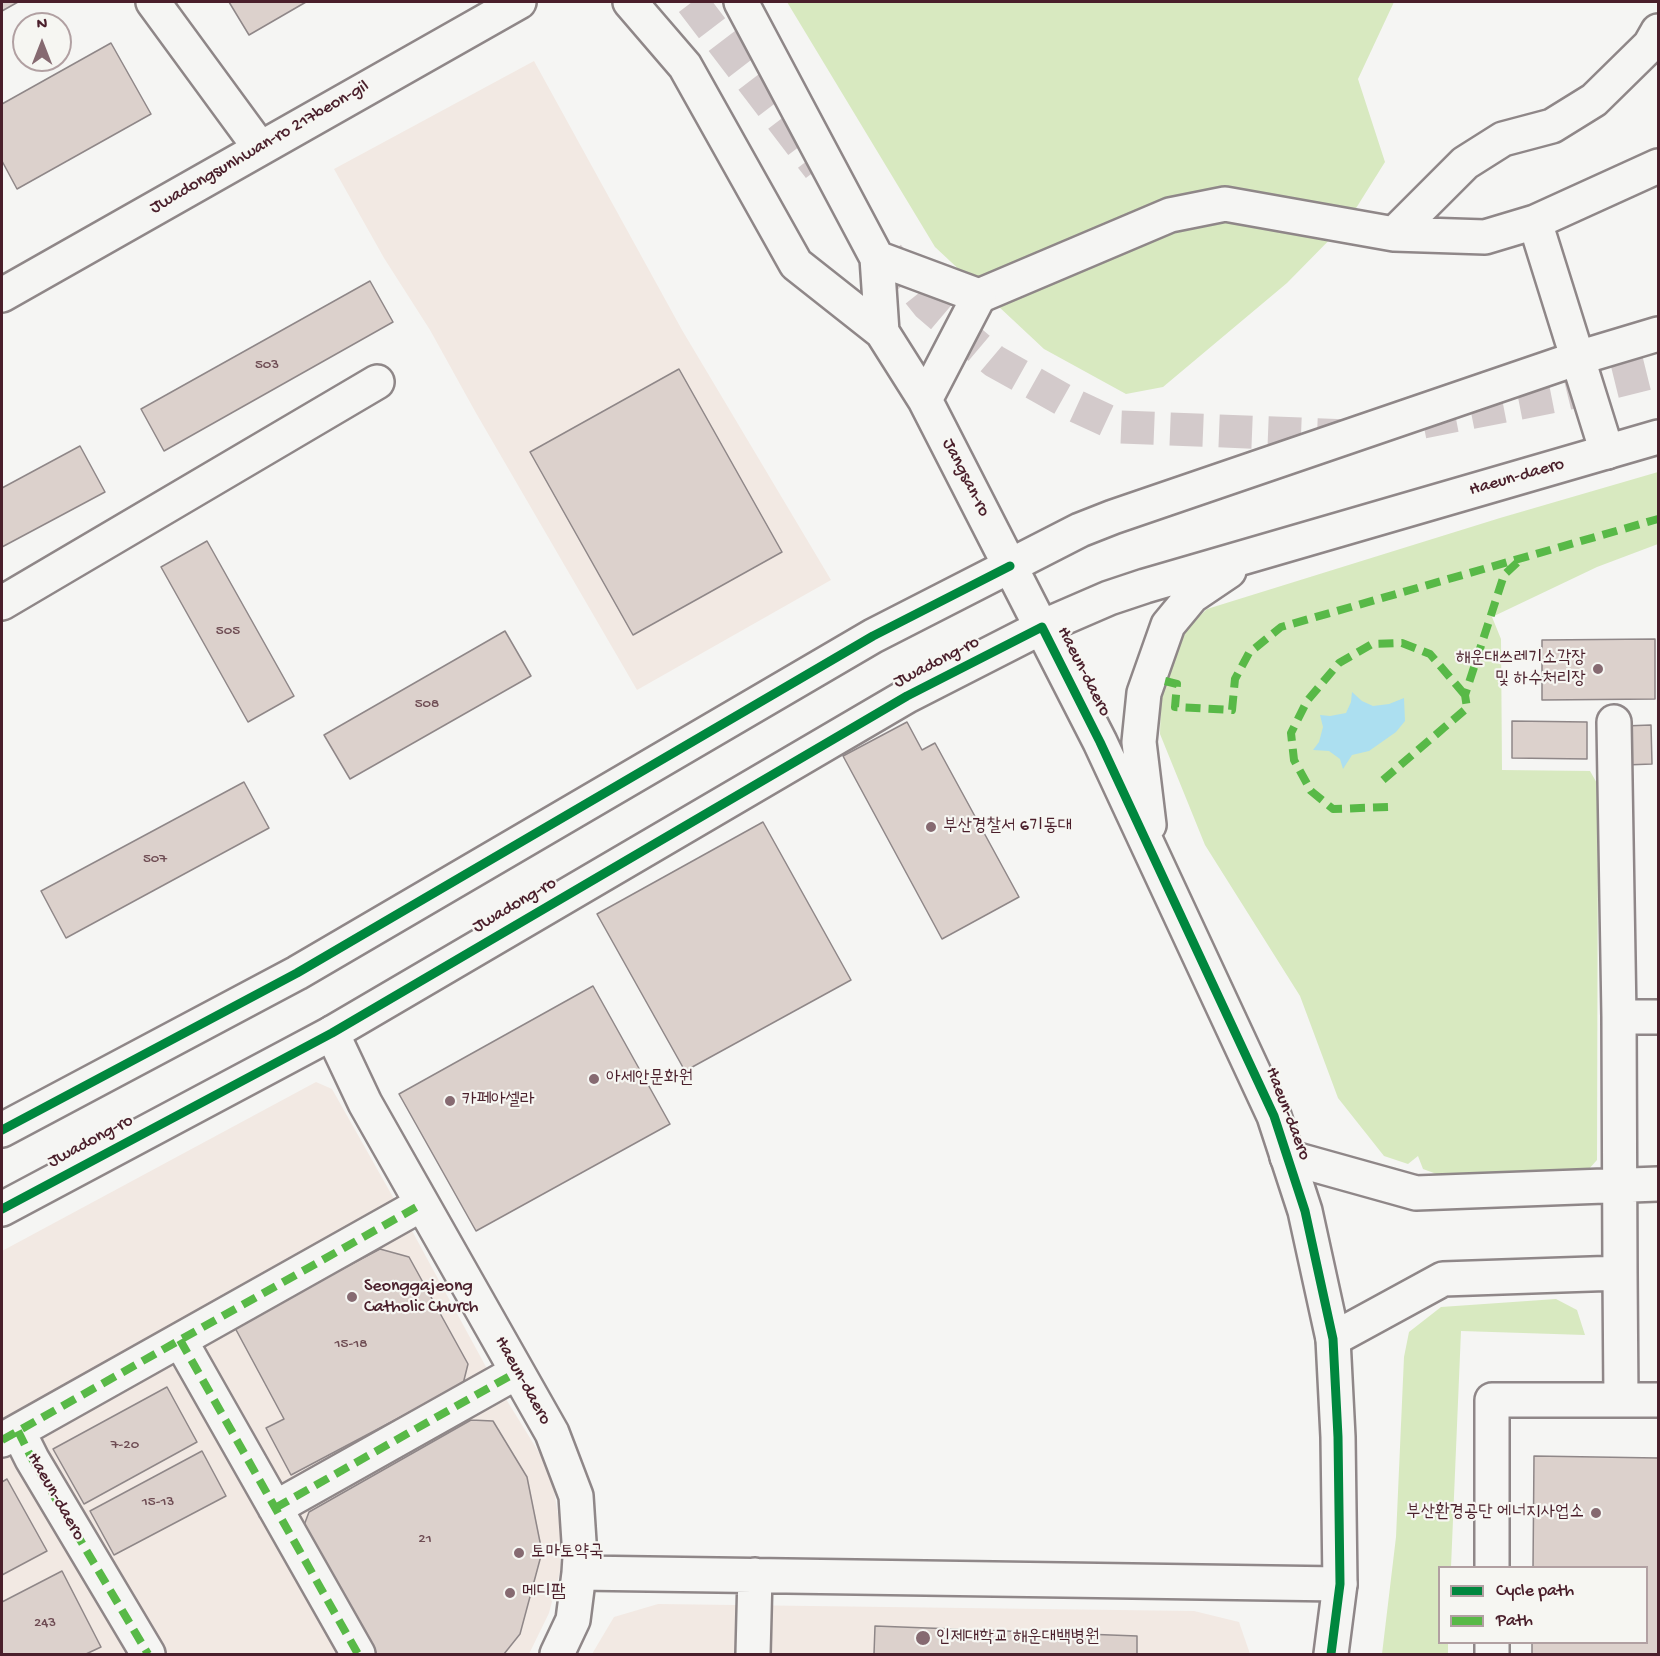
<!DOCTYPE html>
<meta charset="utf-8">
<style>
body{margin:0}
#map{position:relative;width:1660px;height:1656px;overflow:hidden;background:#f5f5f3;font-family:"Gochi Hand",sans-serif}
canvas{display:block}
.frame{position:absolute;inset:0;border:3px solid #4a1f2b;pointer-events:none}
.legend{position:absolute;left:1438px;top:1566px;width:210px;height:78px;box-sizing:border-box;background:#f6f6f2;border:2px solid #b1a0a2;margin:0;padding:8px 10px;list-style:none;font-size:18px;color:#4a1f2b}
.legend li{display:flex;align-items:center;gap:12px;height:30px}
.legend b{width:30px;border:2px solid #b1a0a2}
.north{position:absolute;left:12px;top:12px;width:60px;height:60px;box-sizing:border-box;background:#f6f6f2;border:2px solid #b1a0a2;border-radius:50%;rotate:0deg;font-size:16px;font-weight:700;line-height:24px;text-align:center;color:#4a1f2b}
.north::after{content:'';display:block;margin:auto;width:21px;height:27px;background:#866a71;clip-path:polygon(50% 0,100% 100%,50% 72%,0 100%)}
</style>
<div id="map">
<canvas width="1660" height="1656"></canvas>
<div class="frame"></div>
<ul class="legend">
<li><b style="height:8px;background:#00873e"></b>Cycle path</li>
<li><b style="height:8px;background:#58b947"></b>Path</li>
</ul>
<div class="north">N</div>
</div>
<script>
const ctx = document.querySelector('canvas').getContext('2d');
ctx.lineJoin = 'round';
function paint(path, color) { ctx.fillStyle = color; ctx.fill(path, 'evenodd'); }
const toPath = rows => new Path2D(rows.map(r => 'M' + r).join(''));
function stroke(path, color, width, dash) { ctx.strokeStyle = color; ctx.lineWidth = width; ctx.lineCap = dash ? 'butt' : 'round'; ctx.setLineDash(dash || []); ctx.stroke(path); }
function label(font, color, halo, rows, align = 'center') {
  ctx.font = font + ' "Gochi Hand","Poor Story",sans-serif'; ctx.lineWidth = 4.5; ctx.setLineDash([]); ctx.textBaseline = 'middle'; ctx.strokeStyle = halo; ctx.fillStyle = color; for (const [text, x, y, turn = 0] of rows) {
    ctx.save(); ctx.translate(x, y); ctx.rotate((+turn || 0) * Math.PI / 180); ctx.textAlign = isNaN(turn) ? turn : align; if (halo) ctx.strokeText(text, 0, 0); ctx.fillText(text, 0, 0); ctx.restore();
  }
}
paint(toPath([
 [534,61,682,330,831,580,637,690,476,413,430,330,384,258,334,169],
 [316,1082,332,1089,411,1229,485,1365,551,1472,561,1534,560,1572,549,1613,529,1654,2,1654,2,1251],
 [658,1604,1194,1611,1239,1622,1250,1654,592,1654,614,1617]
]), '#f2e9e3');
paint(toPath([
 [787,2,1394,2,1358,79,1385,162,1348,221,1287,283,1163,387,1126,394,1044,349,935,247],
 [1658,472,1658,544,1597,567,1492,617,1501,639,1502,770,1590,771,1598,785,1597,1160,1588,1170,1442,1176,1423,1169,1418,1156,1408,1164,1384,1156,1338,1098,1300,996,1205,845,1160,734,1161,696,1174,653,1187,628,1207,609,1500,518],
 [1556,1299,1577,1310,1585,1335,1461,1331,1451,1567,1440,1568,1440,1642,1448,1643,1448,1654,1382,1654,1396,1537,1404,1357,1409,1332,1441,1307]
]), '#d8e9c0');
paint(toPath([
 [1352,692,1362,701,1373,706,1389,704,1404,698,1405,721,1396,732,1369,751,1352,755,1343,769,1340,759,1329,751,1313,750,1319,742,1323,727,1320,715,1330,716,1346,713,1351,702]
]), '#acdff0');
const building = toPath([
 [2,2,18,2,2,11,2,2],
 [229,2,306,2,249,35,229,2],
 [111,43,151,114,17,189,2,161,2,104,111,43],
 [370,281,393,322,164,451,141,409,370,281],
 [679,369,782,552,633,635,530,452,679,369],
 [80,446,105,492,2,547,2,488,80,446],
 [207,541,294,696,248,722,161,567,207,541],
 [505,631,531,676,350,779,324,735,505,631],
 [1655,639,1655,699,1542,700,1542,640,1655,639],
 [1512,721,1587,722,1587,759,1512,758,1512,721],
 [907,722,922,750,935,743,1019,897,942,939,843,756,907,722],
 [1651,725,1652,764,1625,765,1624,726,1651,725],
 [244,782,269,828,66,938,41,891,244,782],
 [763,822,851,980,685,1071,597,914,763,822],
 [593,986,670,1124,476,1231,399,1094,593,986],
 [380,1249,409,1257,468,1364,463,1384,291,1475,266,1428,284,1419,234,1326,380,1249],
 [167,1387,197,1442,84,1504,53,1449,167,1387],
 [471,1420,493,1421,527,1477,542,1552,520,1634,504,1654,372,1654,303,1528,309,1512,471,1420],
 [202,1451,226,1496,114,1555,90,1511,202,1451],
 [1534,1456,1658,1458,1658,1654,1532,1654,1532,1642,1646,1642,1646,1568,1533,1568,1534,1456],
 [7,1479,47,1551,2,1575,2,1482,7,1479],
 [62,1571,101,1647,86,1654,2,1654,2,1602,62,1571],
 [875,1626,1137,1636,1137,1654,874,1654,875,1626]
]);
paint(building, '#dcd1cc');
stroke(building, '#8f8788', 1.5);
stroke(toPath([
 [692,2,819,168],
 [888,255,928,305,994,361,1069,403,1121,427,1349,436],
 [1423,422,1561,395,1658,371]
]), '#d3cacb', 33, [33, 16]);
const minor = toPath([
 [153,2,260,148],
 [1535,222,1607,452],
 [1394,234,1485,237,1535,222,1658,166],
 [2,295,519,2],
 [979,296,1170,215,1225,204,1394,234,1465,163,1503,139,1552,126,1594,100,1650,45,1658,31],
 [2,603,377,382],
 [1614,722,1619,1017,1620,1273],
 [1619,1017,1658,1017],
 [332,1033,365,1103,552,1433,576,1496,580,1557,579,1573,573,1620,557,1654],
 [1287,1157,1416,1193,1658,1184],
 [1333,1339,1443,1279,1620,1273,1621,1400,1658,1400],
 [180,1340,358,1654],
 [18,1431,32,1459,148,1654],
 [2,1440,422,1204],
 [275,1508,517,1372],
 [1492,1568,1492,1400,1621,1400],
 [579,1573,1340,1584],
 [753,1654,755,1575],
 [1492,1654,1492,1642]
]);
const major = toPath([
 [630,2,685,66,796,264,882,332,925,400,1100,742,1274,1116,1305,1211,1333,1339,1338,1437,1340,1584,1331,1654],
 [741,2,877,258,882,332],
 [877,258,979,296,925,400],
 [1149,825,1139,742,1144,693,1168,625,1192,596,1229,571],
 [2,1130,297,973,873,636,1080,530,1113,517,1578,358,1658,334],
 [2,1209,332,1033,907,696,1042,627,1109,598,1145,586,1658,437]
]);
stroke(minor, '#8f8788', 38);
stroke(major, '#8f8788', 38);
stroke(minor, '#f5f5f3', 33);
stroke(major, '#f5f5f3', 33);
stroke(toPath([
 [1165,681,1177,684,1175,707,1232,710,1235,679,1249,653,1281,627,1658,519],
 [1383,780,1467,708,1465,695,1504,575,1519,561],
 [1388,807,1333,809,1311,791,1294,760,1291,733,1307,701,1339,663,1372,644,1402,643,1430,654,1465,695],
 [180,1340,358,1654],
 [18,1431,32,1459,148,1654],
 [2,1440,422,1204],
 [275,1508,517,1372]
]), '#58b947', 8, [15, 8]);
stroke(toPath([
 [2,1130,297,973,873,636,1010,566],
 [2,1209,332,1033,907,696,1042,627,1100,742,1274,1116,1305,1211,1333,1339,1338,1437,1340,1584,1331,1654]
]), '#00873e', 9);
for (const [x, y, r, color] of [
 [1598,669,6,"#866a71"],
 [931,827,6,"#866a71"],
 [594,1079,6,"#866a71"],
 [450,1101,6,"#866a71"],
 [352,1297,6,"#866a71"],
 [1596,1513,6,"#866a71"],
 [519,1553,6,"#866a71"],
 [510,1593,6,"#866a71"],
 [923,1638,8,"#866a71"]
]) { const dot = new Path2D(); dot.arc(x, y, r, 0, 2 * Math.PI); ctx.fillStyle = color; ctx.fill(dot); stroke(dot, '#f6f6f2', 2); }
label('15px', '#6e4c53', null, [
 ["503",267,366],
 ["505",228,632],
 ["508",427,705],
 ["507",155,860],
 ["15-18",351,1345],
 ["7-20",125,1446],
 ["15-13",158,1503],
 ["21",425,1540],
 ["243",45,1624]
]);
label('18px', '#4a1f2b', '#f6f6f2', [
 ["Jwadongsunhwan-ro 217beon-gil",260,148,-30],
 ["Jangsan-ro",965,478,63],
 ["Haeun-daero",1517,478,-16],
 ["Jwadong-ro",937,663,-27],
 ["Haeun-daero",1083,672,63],
 ["Jwadong-ro",515,906,-30],
 ["Haeun-daero",1287,1114,69],
 ["Jwadong-ro",91,1142,-28],
 ["Haeun-daero",522,1381,61],
 ["Haeun-daero",55,1497,60]
]);
label('18px', '#4a1f2b', '#f6f6f2', [
 ["해운대쓰레기소각장",1586,659,"right"],
 ["및 하수처리장",1586,680,"right"],
 ["부산경찰서 6기동대",943,827],
 ["아세안문화원",606,1079],
 ["카페아셀라",462,1101],
 ["Seonggajeong",364,1287],
 ["Catholic Church",364,1308],
 ["부산환경공단 에너지사업소",1584,1513,"right"],
 ["토마토약국",531,1553],
 ["메디팜",522,1593],
 ["인제대학교 해운대백병원",936,1638]
], 'left');
</script>
